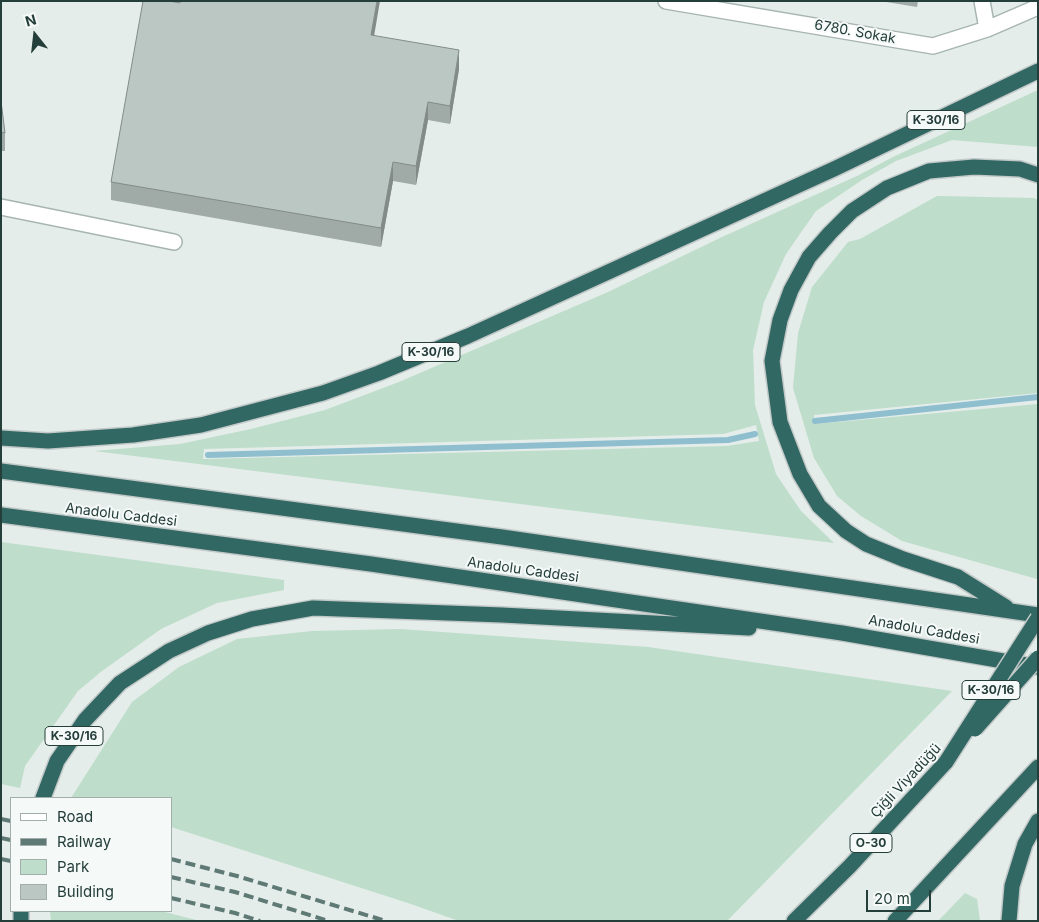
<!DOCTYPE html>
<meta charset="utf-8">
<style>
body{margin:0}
#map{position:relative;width:1039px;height:922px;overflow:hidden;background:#e4edea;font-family:Inter,sans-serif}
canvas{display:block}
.frame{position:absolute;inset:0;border:2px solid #243e3a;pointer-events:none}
.legend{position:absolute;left:10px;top:797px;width:162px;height:115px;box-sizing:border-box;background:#f5f9f8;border:1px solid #a1aeac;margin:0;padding:6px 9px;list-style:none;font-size:15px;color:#243e3a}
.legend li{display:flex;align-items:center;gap:10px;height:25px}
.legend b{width:25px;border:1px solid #a1aeac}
.north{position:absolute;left:10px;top:10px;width:50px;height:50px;-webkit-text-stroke:4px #f5f9f8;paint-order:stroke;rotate:344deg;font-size:14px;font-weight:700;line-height:20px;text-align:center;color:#243e3a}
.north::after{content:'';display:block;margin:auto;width:18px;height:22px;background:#243e3a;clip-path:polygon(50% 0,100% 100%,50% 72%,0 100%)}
.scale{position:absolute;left:866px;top:890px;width:65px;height:22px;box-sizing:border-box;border:2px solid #243e3a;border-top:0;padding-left:6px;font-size:15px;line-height:18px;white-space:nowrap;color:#243e3a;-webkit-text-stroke:4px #f5f9f8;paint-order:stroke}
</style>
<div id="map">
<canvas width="1039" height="922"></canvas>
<div class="frame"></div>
<ul class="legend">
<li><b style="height:6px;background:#fff"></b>Road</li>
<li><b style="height:6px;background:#5f7975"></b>Railway</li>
<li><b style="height:14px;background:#beddca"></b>Park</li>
<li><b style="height:14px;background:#bac7c3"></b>Building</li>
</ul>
<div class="north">N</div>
<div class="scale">20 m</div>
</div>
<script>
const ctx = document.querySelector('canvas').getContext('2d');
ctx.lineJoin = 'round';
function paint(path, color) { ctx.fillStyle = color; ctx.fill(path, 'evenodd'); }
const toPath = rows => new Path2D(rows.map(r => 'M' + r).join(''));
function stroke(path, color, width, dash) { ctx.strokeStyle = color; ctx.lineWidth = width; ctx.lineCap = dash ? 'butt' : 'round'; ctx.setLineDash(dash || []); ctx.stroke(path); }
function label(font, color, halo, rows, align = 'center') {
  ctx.font = font + ' Inter,sans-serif'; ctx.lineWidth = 4; ctx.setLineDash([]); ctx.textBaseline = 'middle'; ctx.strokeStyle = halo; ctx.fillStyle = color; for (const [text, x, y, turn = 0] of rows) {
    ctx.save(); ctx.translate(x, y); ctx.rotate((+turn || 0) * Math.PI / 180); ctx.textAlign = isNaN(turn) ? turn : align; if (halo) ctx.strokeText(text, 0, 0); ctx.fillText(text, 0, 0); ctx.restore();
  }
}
paint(toPath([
 [1038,90,1038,147,952,140,896,161,862,180,816,211,786,254,764,302,753,350,755,405,776,474,801,511,834,543,94,451,180,444,251,429,325,410,399,382,608,292,722,237,857,176,895,156],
 [756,425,759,441,727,446,203,459,204,449,723,434],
 [937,196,1034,198,1038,200,1038,393,814,415,814,424,1038,404,1037,579,902,541,861,516,837,496,814,458,793,388,798,333,812,287,848,242,860,239],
 [1,542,284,580,284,590,217,603,161,629,102,671,78,691,25,766,20,788,1,784],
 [401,629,648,647,952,691,727,921,459,921,408,903,171,827,171,798,71,798,132,702,179,667,237,639,312,631],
 [965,893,977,899,980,921,938,921],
 [50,911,161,911,200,921,51,921]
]), '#beddca');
stroke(toPath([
 [815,421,1038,397],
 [208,455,728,440,755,434]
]), '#8fbecf', 6);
const street = toPath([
 [666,1,933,46,987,29,1038,7],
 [982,1,987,29],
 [1,207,174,242]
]);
const highway = toPath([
 [1,438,48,441,133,435,201,425,323,393,379,373,468,336,834,169,1038,71],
 [1,471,502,537,1038,615],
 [1,515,371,564,842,633,1038,667],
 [1006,607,958,577,903,559,866,544,846,531,819,506,800,474,780,422,772,361,780,320,791,290,809,257,830,233,852,211,887,188,929,171,974,167,1020,169,1038,175],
 [43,798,57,761,85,720,120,683,169,651,208,633,252,619,313,608,502,615,749,628],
 [21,911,21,921],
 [794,921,850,866,946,762],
 [895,921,1038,767],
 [1009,921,1012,886,1025,844,1038,821]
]);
stroke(street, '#a7b5b2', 18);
stroke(highway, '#c2c9c8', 18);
stroke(street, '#fff', 15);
stroke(highway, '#326863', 15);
stroke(toPath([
 [1,819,11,821],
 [1,838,11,840],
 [1,859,11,861],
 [171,859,237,876,386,921],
 [171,877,235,892,329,921],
 [171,898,235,913,260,921]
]), '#5f7975', 4, [10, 5]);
const highwayBridge = toPath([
 [975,729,1038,658],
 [946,762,1038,618]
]);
stroke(highwayBridge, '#c2c9c8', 18, []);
stroke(highwayBridge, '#326863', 15);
paint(toPath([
 [880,1,918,1,917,7],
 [374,36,459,69,450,124,428,120,416,185,393,181,381,247,111,200,111,182],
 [1,101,5,133,5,151,1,151]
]), '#a0aba8');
paint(toPath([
 [377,1,380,1,371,54,371,35],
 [459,50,459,69,450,124,450,106],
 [428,102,428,120,416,185,416,166],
 [393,162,393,181,381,247,381,228]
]), '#828b88');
const building = toPath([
 [143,1,169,1,180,3,180,1,377,1,371,35,459,50,450,106,428,102,416,166,393,162,381,228,111,182,143,1],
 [1,101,5,133,1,132,1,101]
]);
paint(building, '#bac7c3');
stroke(building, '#828b88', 1);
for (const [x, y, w] of [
 [936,120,58],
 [431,352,58],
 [991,690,58],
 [74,736,58],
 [871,843,42]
]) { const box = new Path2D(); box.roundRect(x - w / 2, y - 9.5, w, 19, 4); ctx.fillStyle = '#f5f9f8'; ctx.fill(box); stroke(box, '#243e3a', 1); }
label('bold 12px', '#243e3a', null, [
 ["K-30/16",936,120],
 ["K-30/16",431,352],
 ["K-30/16",991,690],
 ["K-30/16",74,736],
 ["O-30",871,843]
]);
label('14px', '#243e3a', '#f5f9f8', [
 ["6780. Sokak",855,32,10],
 ["Anadolu Caddesi",121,515,7],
 ["Anadolu Caddesi",523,570,8],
 ["Anadolu Caddesi",924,630,10],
 ["Çiğli Viyadüğü",906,781,-47]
]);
</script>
